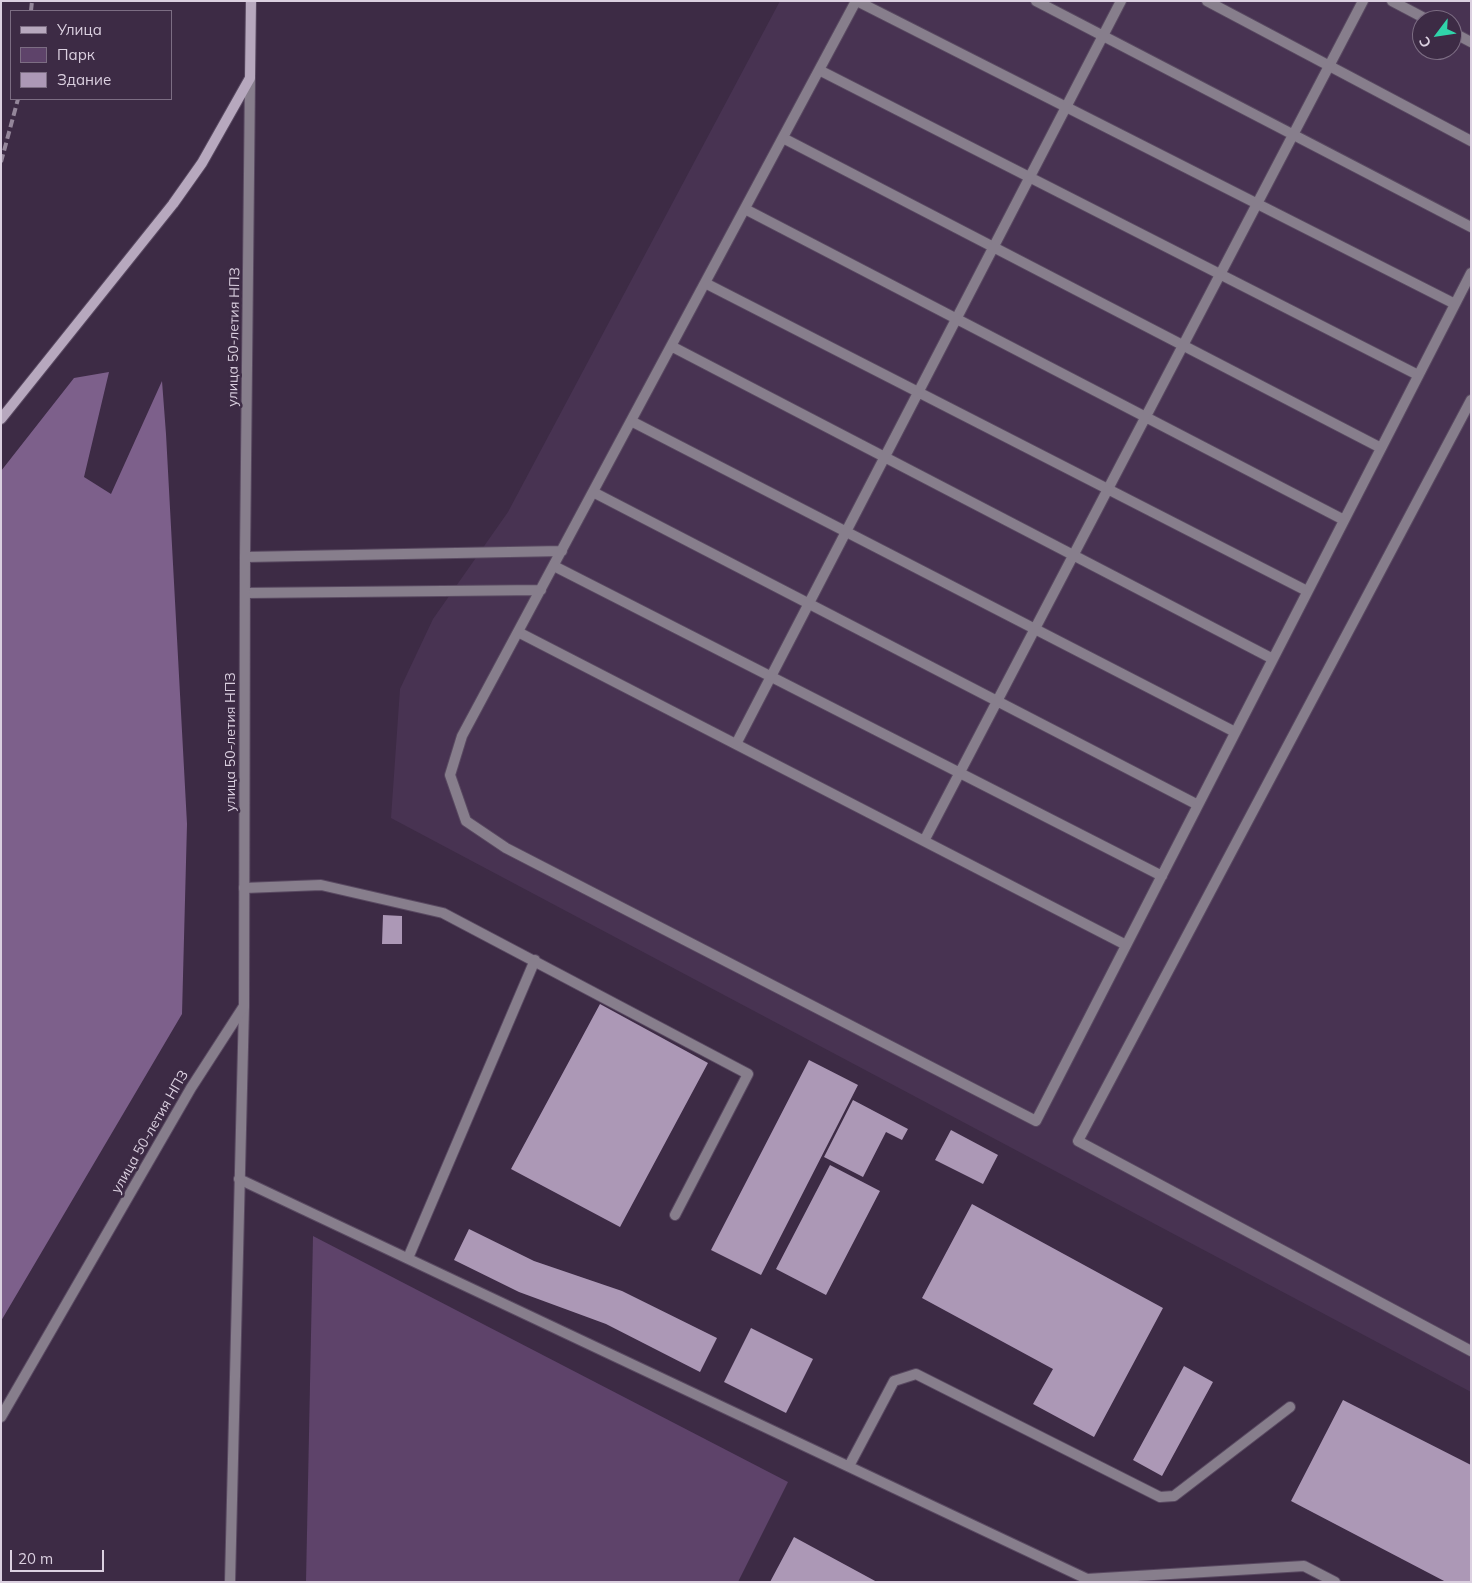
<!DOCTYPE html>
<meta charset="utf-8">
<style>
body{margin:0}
#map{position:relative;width:1472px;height:1583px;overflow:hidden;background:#3d2b45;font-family:Mulish,sans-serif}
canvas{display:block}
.frame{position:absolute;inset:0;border:2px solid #dbd0e0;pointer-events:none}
.legend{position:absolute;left:10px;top:10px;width:162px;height:90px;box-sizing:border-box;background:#3d2b45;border:1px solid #7c6d83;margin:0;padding:6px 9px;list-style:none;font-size:15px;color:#dbd0e0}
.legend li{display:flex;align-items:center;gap:10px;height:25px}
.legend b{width:25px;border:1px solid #7c6d83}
.north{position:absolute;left:1412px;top:10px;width:50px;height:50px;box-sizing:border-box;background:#3d2b45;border:1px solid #7c6d83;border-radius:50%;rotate:239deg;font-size:14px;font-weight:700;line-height:20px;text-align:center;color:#dbd0e0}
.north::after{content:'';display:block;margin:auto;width:18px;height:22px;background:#30d4aa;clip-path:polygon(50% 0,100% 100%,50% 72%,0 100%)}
.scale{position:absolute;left:10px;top:1550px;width:94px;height:22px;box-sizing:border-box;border:2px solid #dbd0e0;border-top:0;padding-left:6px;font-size:15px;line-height:18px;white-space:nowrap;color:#dbd0e0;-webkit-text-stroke:4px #3d2b45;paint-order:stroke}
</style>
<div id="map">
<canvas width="1472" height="1583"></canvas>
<div class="frame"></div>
<ul class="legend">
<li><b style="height:6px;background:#b7a8be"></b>Улица</li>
<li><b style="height:14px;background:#5e436a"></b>Парк</li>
<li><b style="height:14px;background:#ac98b6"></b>Здание</li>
</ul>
<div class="north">С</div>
<div class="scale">20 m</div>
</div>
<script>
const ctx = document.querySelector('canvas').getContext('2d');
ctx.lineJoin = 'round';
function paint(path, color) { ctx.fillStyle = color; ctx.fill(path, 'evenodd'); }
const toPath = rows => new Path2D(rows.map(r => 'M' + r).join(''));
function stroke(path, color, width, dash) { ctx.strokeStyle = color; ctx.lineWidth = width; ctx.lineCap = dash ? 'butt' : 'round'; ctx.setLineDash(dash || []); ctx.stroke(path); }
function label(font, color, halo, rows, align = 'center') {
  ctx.font = font + ' Mulish,sans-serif'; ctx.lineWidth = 5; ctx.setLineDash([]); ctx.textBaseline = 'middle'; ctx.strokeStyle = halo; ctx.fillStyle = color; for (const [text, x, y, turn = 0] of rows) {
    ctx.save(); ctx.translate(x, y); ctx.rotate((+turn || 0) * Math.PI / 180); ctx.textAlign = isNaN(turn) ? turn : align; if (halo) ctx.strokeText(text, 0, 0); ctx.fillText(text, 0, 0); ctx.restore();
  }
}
paint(toPath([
 [780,1,1471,1,1471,1392,391,818,400,689,433,619,508,512],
 [1422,20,1452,20,1452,50,1422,50]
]), '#483352');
paint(toPath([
 [313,1236,788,1482,738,1582,306,1582]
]), '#5e436a');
paint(toPath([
 [109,372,84,477,111,494,162,381,166,434,187,824,182,1014,1,1321,1,471,74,378]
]), '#7d608b');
paint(toPath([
 [383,915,402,916,402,944,382,944],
 [600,1004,708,1063,620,1227,511,1169],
 [809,1060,858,1085,761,1275,711,1250],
 [853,1100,908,1129,902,1140,886,1132,863,1177,824,1157],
 [951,1130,998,1155,983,1184,935,1160],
 [830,1165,880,1191,826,1295,776,1269],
 [972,1204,1163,1308,1094,1437,1033,1404,1053,1369,922,1298],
 [469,1229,534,1261,622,1291,717,1338,700,1372,606,1324,519,1292,454,1260],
 [751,1328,813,1359,786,1413,724,1382],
 [1184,1366,1213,1382,1162,1476,1133,1460],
 [1343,1400,1471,1465,1471,1582,1446,1582,1291,1501],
 [794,1537,877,1582,770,1582]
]), '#ac98b6');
const service = toPath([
 [856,1,462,736,450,775,466,821,506,848,1036,1121,1471,273],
 [857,1,1455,304],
 [1036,1,1471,227],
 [1207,1,1471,141],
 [1392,1,1428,20],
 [1452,32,1471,42],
 [819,70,1418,375],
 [783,138,1381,448],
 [745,209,1344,520],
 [705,283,1307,591],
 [671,346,1273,659],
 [1471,400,1078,1141,1471,1351],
 [631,421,1235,732],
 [593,492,1198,805],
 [245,557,562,551],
 [554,566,1162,876],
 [245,593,541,590],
 [518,632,1126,945],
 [736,744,1121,1],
 [924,841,1363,1],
 [244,888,321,885,443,913,748,1074,675,1215],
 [239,1179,1087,1579,1304,1566,1335,1582],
 [408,1258,535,960],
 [849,1466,894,1381,916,1374,1160,1497,1174,1496,1290,1407]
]);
const minor = toPath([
 [230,1582,244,1006]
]);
const tertiary = toPath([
 [1,1417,191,1088,244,1006,245,557,250,78]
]);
const secondary = toPath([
 [1,419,173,204,202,163,250,78,251,1]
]);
stroke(service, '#594961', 12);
stroke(minor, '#594961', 12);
stroke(tertiary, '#594961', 12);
stroke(secondary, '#594961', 12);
stroke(service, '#877e8c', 10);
stroke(minor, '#877e8c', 10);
stroke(tertiary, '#877e8c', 10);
stroke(secondary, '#b7a8be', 10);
stroke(toPath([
 [31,11,32,1],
 [1,162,18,99]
]), '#94869a', 4, [8, 4]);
label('14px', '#dbd0e0', '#3d2b45', [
 ["улица 50-летия НПЗ",234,337,-89],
 ["улица 50-летия НПЗ",231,742,-90],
 ["улица 50-летия НПЗ",150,1132,-60]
]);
</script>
